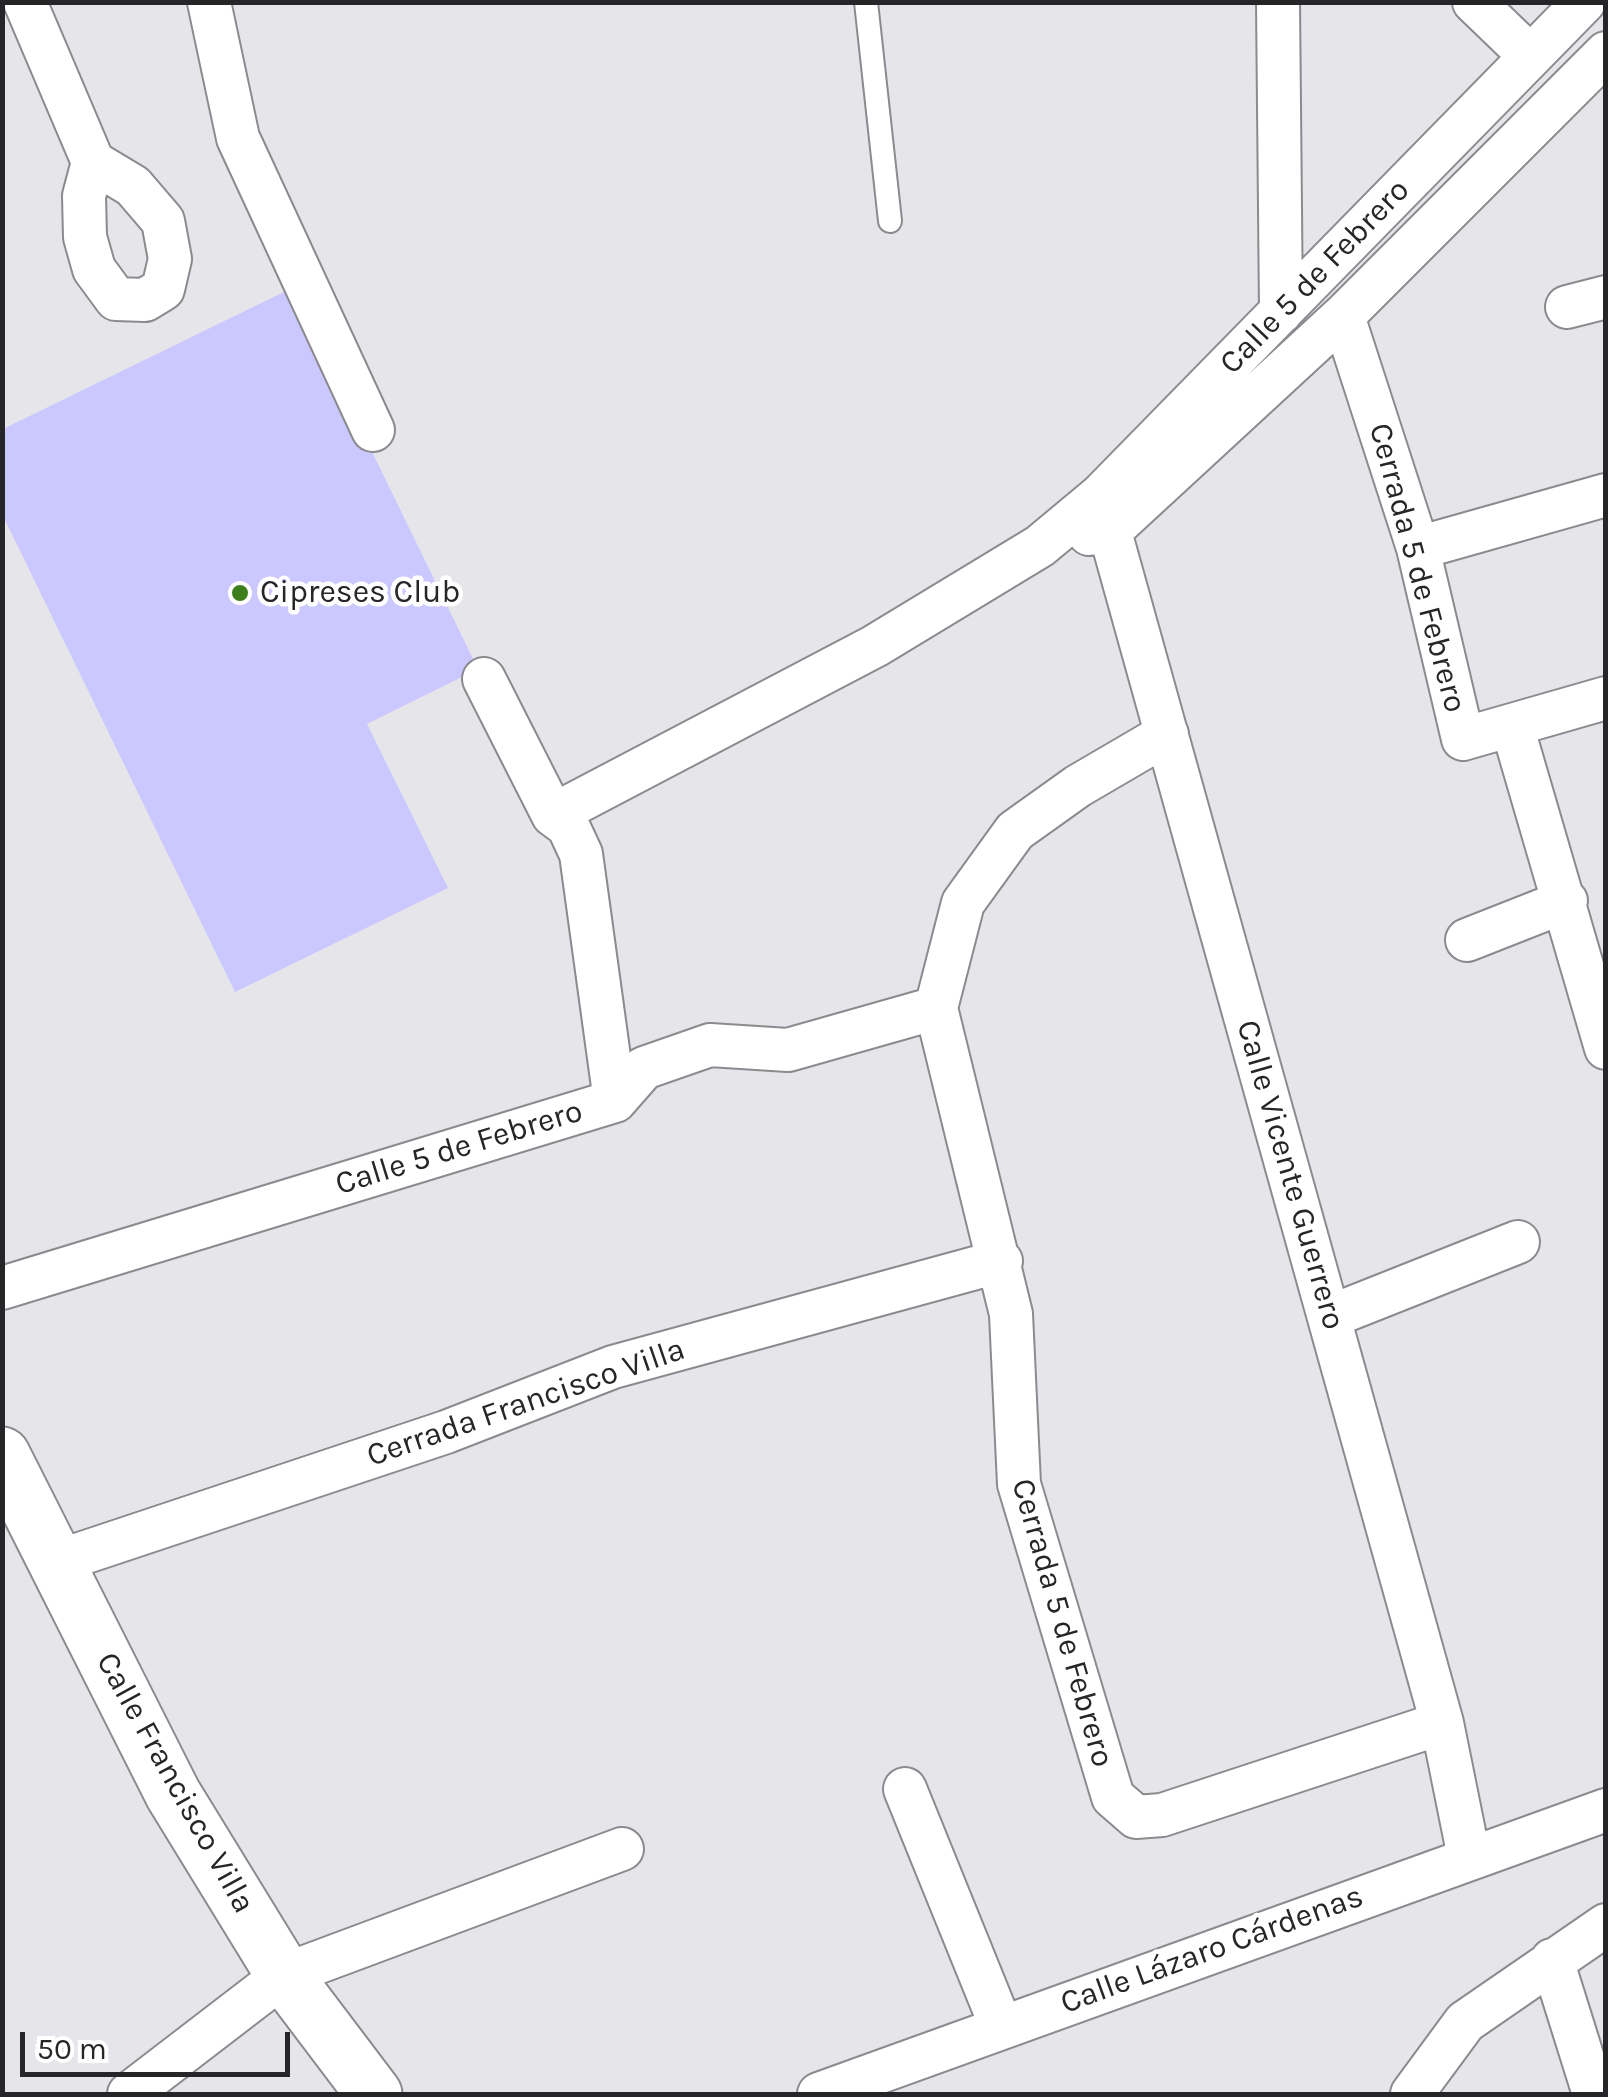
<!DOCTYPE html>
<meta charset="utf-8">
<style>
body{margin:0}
#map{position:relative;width:1608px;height:2097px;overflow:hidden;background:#e5e5ea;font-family:Karla,sans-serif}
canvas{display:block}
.frame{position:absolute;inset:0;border:5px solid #262628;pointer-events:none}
.scale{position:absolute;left:20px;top:2032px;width:270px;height:45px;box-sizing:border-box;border:5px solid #262628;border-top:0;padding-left:12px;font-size:30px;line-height:35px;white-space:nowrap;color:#262628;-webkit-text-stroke:8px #fff;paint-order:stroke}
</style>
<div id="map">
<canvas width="1608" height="2097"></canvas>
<div class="frame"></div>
<div class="scale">50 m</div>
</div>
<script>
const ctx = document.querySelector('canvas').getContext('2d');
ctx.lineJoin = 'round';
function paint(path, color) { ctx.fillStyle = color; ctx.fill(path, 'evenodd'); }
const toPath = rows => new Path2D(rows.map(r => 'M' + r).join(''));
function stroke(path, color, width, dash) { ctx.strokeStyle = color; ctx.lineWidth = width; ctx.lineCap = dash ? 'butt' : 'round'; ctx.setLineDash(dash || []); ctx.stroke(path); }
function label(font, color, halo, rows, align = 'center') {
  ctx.font = font + ' Karla,sans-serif'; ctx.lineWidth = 9; ctx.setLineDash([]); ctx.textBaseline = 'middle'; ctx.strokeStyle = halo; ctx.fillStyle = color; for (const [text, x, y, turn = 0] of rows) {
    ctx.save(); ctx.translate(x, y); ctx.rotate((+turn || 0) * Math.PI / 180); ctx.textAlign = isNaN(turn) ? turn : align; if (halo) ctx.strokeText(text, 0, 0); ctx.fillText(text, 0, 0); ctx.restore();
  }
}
paint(toPath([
 [292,288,478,669,367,724,448,888,235,992,3,516,3,429]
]), '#cbc8ff');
const lane = toPath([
 [866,2,890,221]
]);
const street = toPath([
 [25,2,93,162,133,186,163,221,170,259,163,289,145,300,116,299,94,269,85,237,84,196,93,162],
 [209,2,238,138,373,430],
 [1278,2,1281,312],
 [1474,2,1529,55],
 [1567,307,1606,297],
 [1343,316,1418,548,1463,739,1606,698],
 [1100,496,1442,1723,1469,1857],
 [1089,534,1112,529,1343,316,1606,53],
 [1418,548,1606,495],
 [484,679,553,815],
 [1512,726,1606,1048],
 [1167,734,1078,786,1015,831,963,903,936,1008,1011,1314,1019,1484,1113,1797,1136,1817,1162,1815,1442,1723],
 [1467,940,1566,901],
 [615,1101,581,854,568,826,553,815,875,646,1040,546,1100,496,1584,2],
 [615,1101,644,1068,710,1045,788,1050,936,1008],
 [2,1288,615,1101],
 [1329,1317,1518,1242],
 [56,1562,446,1432,613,1367,1001,1261],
 [905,1789,1001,2026],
 [1552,1960,1594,2094],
 [129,2094,284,1975,622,1849],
 [819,2094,1606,1810],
 [1412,2094,1465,2022,1606,1925]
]);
const secondary = toPath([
 [2,1455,173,1794,284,1975,374,2094]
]);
stroke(lane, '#8b8b8f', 26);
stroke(street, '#8b8b8f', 46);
stroke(secondary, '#8b8b8f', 59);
stroke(lane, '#fff', 22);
stroke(street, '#fff', 42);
stroke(secondary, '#fff', 55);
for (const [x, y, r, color] of [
 [240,593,10,"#3f7e1d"]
]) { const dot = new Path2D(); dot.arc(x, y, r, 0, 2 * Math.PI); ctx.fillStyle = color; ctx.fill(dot); stroke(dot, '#fff', 4); }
label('32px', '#262628', '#fff', [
 ["Calle 5 de Febrero",1315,277,-46],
 ["Cerrada 5 de Febrero",1417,568,75],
 ["Calle 5 de Febrero",459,1148,-17],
 ["Calle Vicente Guerrero",1290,1175,74],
 ["Cerrada Francisco Villa",526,1403,-19],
 ["Cerrada 5 de Febrero",1062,1623,74],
 ["Calle Francisco Villa",175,1783,61],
 ["Calle Lázaro Cárdenas",1212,1950,-20]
]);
label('32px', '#262628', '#fff', [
 ["Cipreses Club",260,593]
], 'left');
</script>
